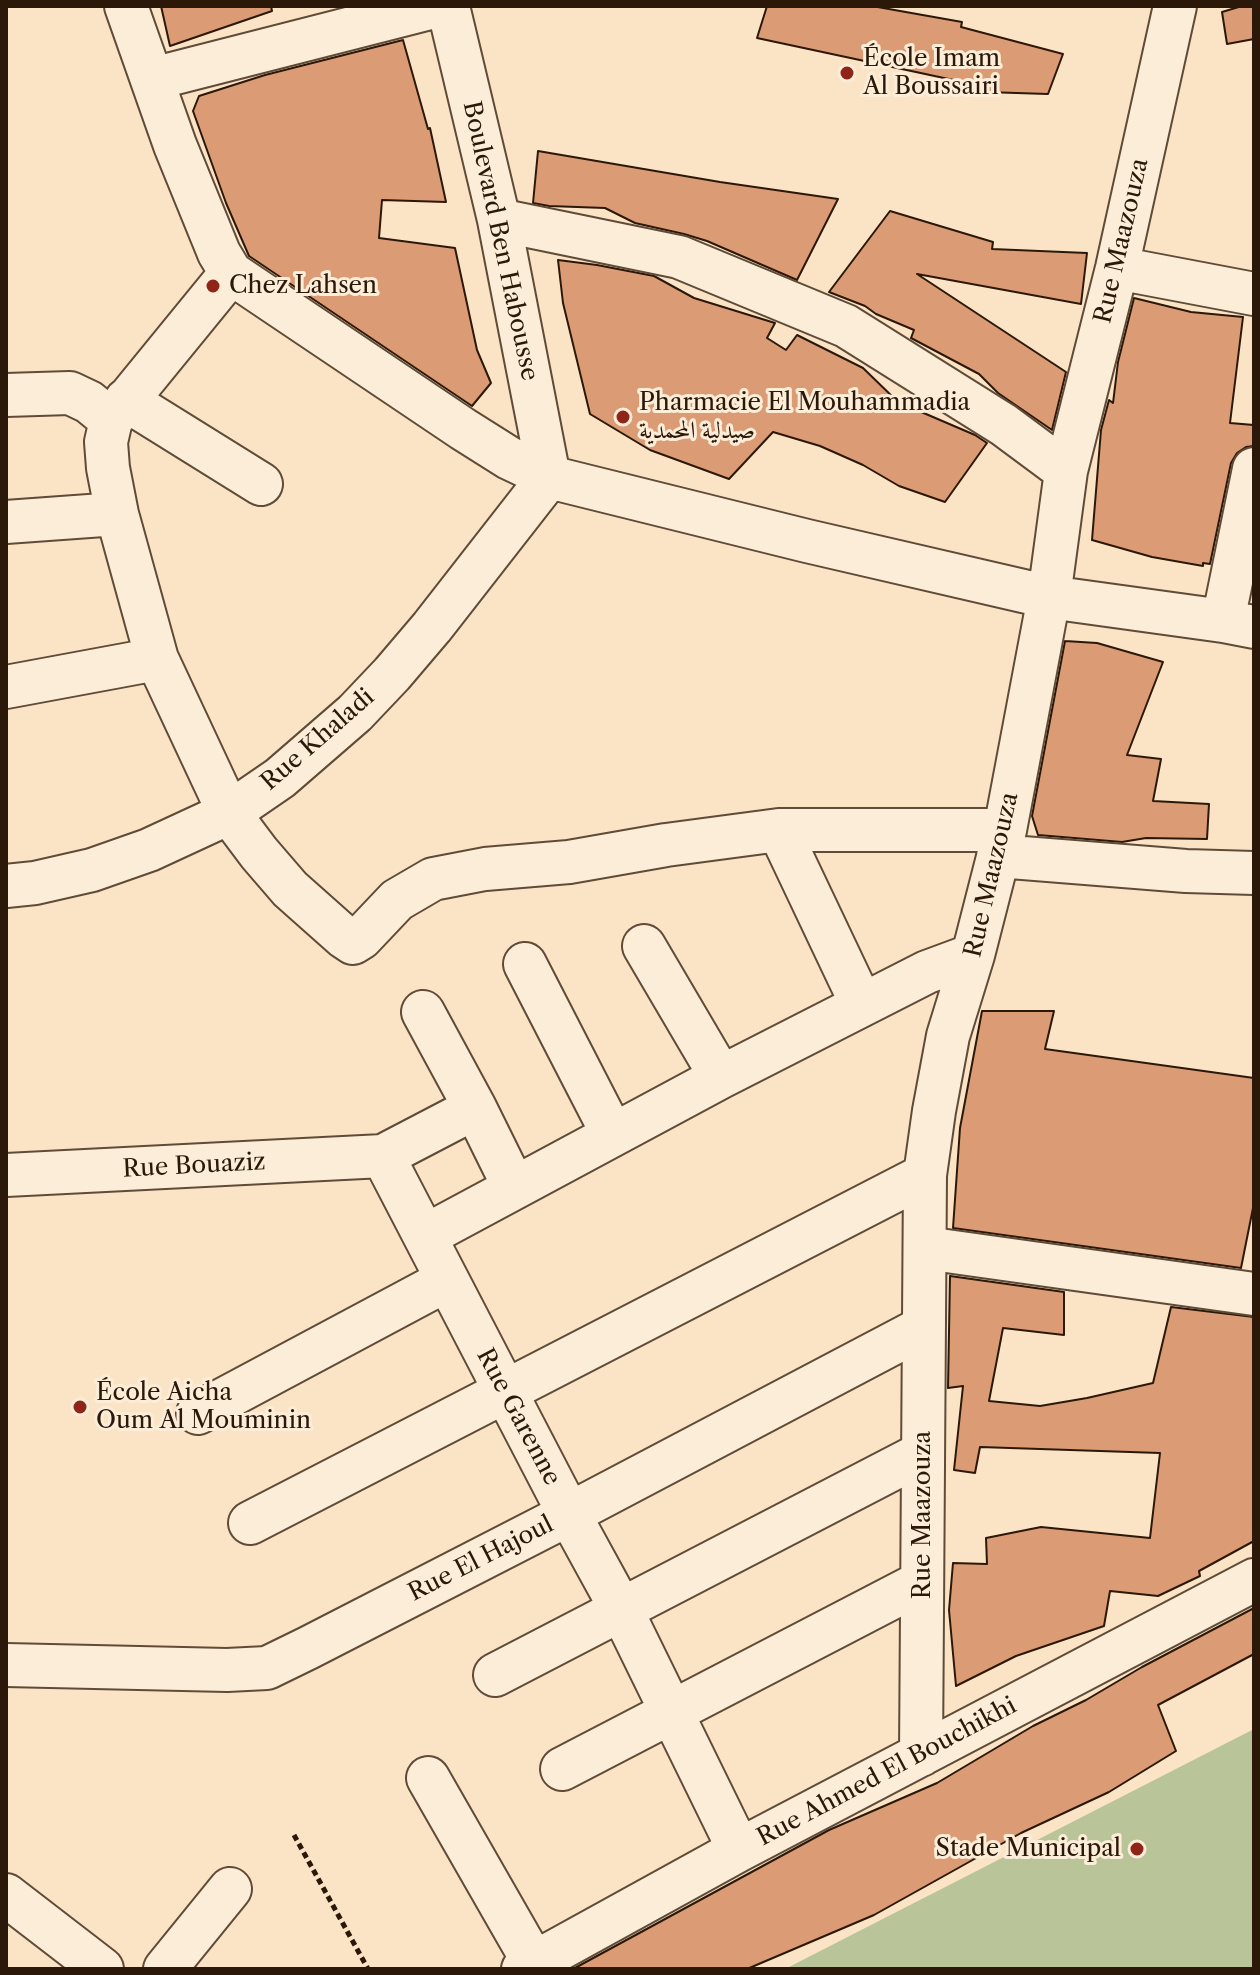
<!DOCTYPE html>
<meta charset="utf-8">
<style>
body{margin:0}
#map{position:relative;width:1260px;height:1975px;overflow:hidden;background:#fae4c5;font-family:"Libre Caslon Text",serif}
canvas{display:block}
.frame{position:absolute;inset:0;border:8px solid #2b1809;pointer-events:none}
</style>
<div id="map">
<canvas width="1260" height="1975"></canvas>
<div class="frame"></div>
</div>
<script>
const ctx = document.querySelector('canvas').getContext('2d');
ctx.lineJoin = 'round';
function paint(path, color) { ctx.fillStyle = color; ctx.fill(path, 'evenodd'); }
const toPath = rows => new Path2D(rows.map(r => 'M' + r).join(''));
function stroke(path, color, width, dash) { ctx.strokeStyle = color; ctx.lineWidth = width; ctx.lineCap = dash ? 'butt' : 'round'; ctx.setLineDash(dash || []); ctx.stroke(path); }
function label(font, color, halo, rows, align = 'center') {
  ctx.font = font + ' "Libre Caslon Text",Amiri,serif'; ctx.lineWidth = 6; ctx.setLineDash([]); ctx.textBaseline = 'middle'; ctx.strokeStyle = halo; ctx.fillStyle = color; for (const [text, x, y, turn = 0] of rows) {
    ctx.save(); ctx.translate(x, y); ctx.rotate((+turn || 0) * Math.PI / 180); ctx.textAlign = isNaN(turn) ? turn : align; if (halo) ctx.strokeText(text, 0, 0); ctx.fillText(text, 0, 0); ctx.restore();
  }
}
paint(toPath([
 [1254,1729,1254,1969,785,1969]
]), '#b9c599');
const building = toPath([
 [161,6,271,6,272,11,170,46,161,6],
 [767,6,872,6,962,22,961,27,1063,54,1048,94,985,92,986,87,757,38,767,6],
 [1242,6,1254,6,1254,39,1227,44,1222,12,1242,6],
 [403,40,428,129,430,128,446,202,382,200,379,238,455,248,477,350,491,383,472,406,249,256,226,203,193,111,199,96,265,75,403,40],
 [538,151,720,182,838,199,797,280,707,241,684,234,635,223,605,208,549,206,533,203,538,151],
 [890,211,993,242,992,249,1087,253,1081,304,917,274,1066,372,1052,430,998,393,979,374,911,338,914,330,876,314,865,306,829,292,890,211],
 [558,260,597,265,654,276,694,298,775,323,767,338,786,350,797,335,863,368,898,402,975,435,987,443,945,502,899,486,863,465,820,446,773,432,729,479,650,450,590,414,563,303,558,260],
 [1134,298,1191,312,1243,317,1230,423,1254,425,1254,446,1246,447,1237,453,1231,463,1210,564,1203,563,1203,566,1152,557,1092,540,1101,430,1109,400,1113,403,1118,362,1134,298],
 [1065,641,1097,643,1163,662,1127,755,1161,759,1153,801,1209,804,1207,839,1146,838,1122,842,1038,835,1032,816,1065,641],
 [982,1011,1054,1011,1045,1049,1254,1078,1254,1203,1241,1268,953,1228,960,1128,982,1011],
 [950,1276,1064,1292,1064,1335,1003,1328,989,1401,1040,1406,1087,1398,1153,1383,1171,1307,1254,1317,1254,1541,1199,1571,1200,1576,1158,1596,1110,1591,1104,1626,1016,1656,956,1686,949,1610,953,1563,987,1564,986,1538,1041,1527,1150,1538,1160,1453,980,1447,975,1473,954,1470,963,1386,948,1388,950,1276],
 [1254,1608,1254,1654,1158,1705,1176,1751,1109,1792,1021,1833,874,1915,747,1969,573,1969,829,1830,937,1783,1033,1726,1086,1700,1142,1667,1254,1608]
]);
paint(building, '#db9b74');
stroke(building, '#2b1809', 2);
const street = toPath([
 [126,6,175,145,219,253,231,273,463,429,509,458,549,477,807,541,1049,597,1223,621,1254,627],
 [448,6,499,220,549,477],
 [152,79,438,6],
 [499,220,679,257,846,326,1004,425,1066,471],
 [1117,268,1254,294],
 [231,273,111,420,106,442,108,468,117,514,157,659,229,813,259,853,290,889,344,937,353,943,361,938,397,900,433,879,485,869,569,862,666,845,779,830,1005,830],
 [6,395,70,393,89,402,111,420],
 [126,400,261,484],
 [6,522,117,514],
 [1223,621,1254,469],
 [6,687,157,659],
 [779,830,862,1005],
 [998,856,1186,871,1254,873],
 [6,886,35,883,92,870,149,850,229,813,280,778,355,713,392,674,432,627,549,477],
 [644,946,721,1077],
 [525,964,613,1135],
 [423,1012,475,1108,514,1187],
 [383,1156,569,1514,621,1609,739,1850],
 [6,1175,383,1156,475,1108],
 [425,1236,721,1077,927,972,973,955],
 [925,1248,1254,1294],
 [198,1413,447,1280],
 [250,1523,925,1175],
 [6,1665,227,1670,267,1668,308,1648,569,1514,924,1327],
 [495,1675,923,1453],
 [921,1755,925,1175,934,1111,948,1036,973,955,1005,830,1049,597,1066,471,1117,268,1175,6],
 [562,1769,922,1582],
 [428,1778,534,1963],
 [6,1895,102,1969],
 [165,1969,230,1889],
 [523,1969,739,1850,1254,1580]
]);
stroke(street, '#5f4b38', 46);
stroke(toPath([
 [294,1835,368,1969]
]), '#2b1809', 5, [6, 4]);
stroke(street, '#fcedd9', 42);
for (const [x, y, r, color] of [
 [847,73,8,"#8f2418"],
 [213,286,8,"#8f2418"],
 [623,417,8,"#8f2418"],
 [80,1407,8,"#8f2418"],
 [1137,1849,8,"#8f2418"]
]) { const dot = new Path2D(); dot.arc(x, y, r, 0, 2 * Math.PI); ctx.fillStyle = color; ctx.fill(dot); stroke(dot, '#fcedd9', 3); }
label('24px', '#2b1809', '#fcedd9', [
 ["École Imam",863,59],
 ["Al Boussairi",863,87],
 ["Chez Lahsen",229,286],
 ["Pharmacie El Mouhammadia",639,403],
 ["صيدلية المحمدية",639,431],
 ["École Aicha",96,1393],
 ["Oum Al Mouminin",96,1421],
 ["Stade Municipal",1121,1849,"right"]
], 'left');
label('24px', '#2b1809', '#fcedd9', [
 ["Boulevard Ben Habousse",500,241,78],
 ["Rue Maazouza",1122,241,-77],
 ["Rue Khaladi",318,740,-41],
 ["Rue Maazouza",992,875,-77],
 ["Rue Bouaziz",194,1166,-3],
 ["Rue Garenne",518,1417,62],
 ["Rue Maazouza",923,1515,-90],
 ["Rue El Hajoul",481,1559,-27],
 ["Rue Ahmed El Bouchikhi",887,1772,-28]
]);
</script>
